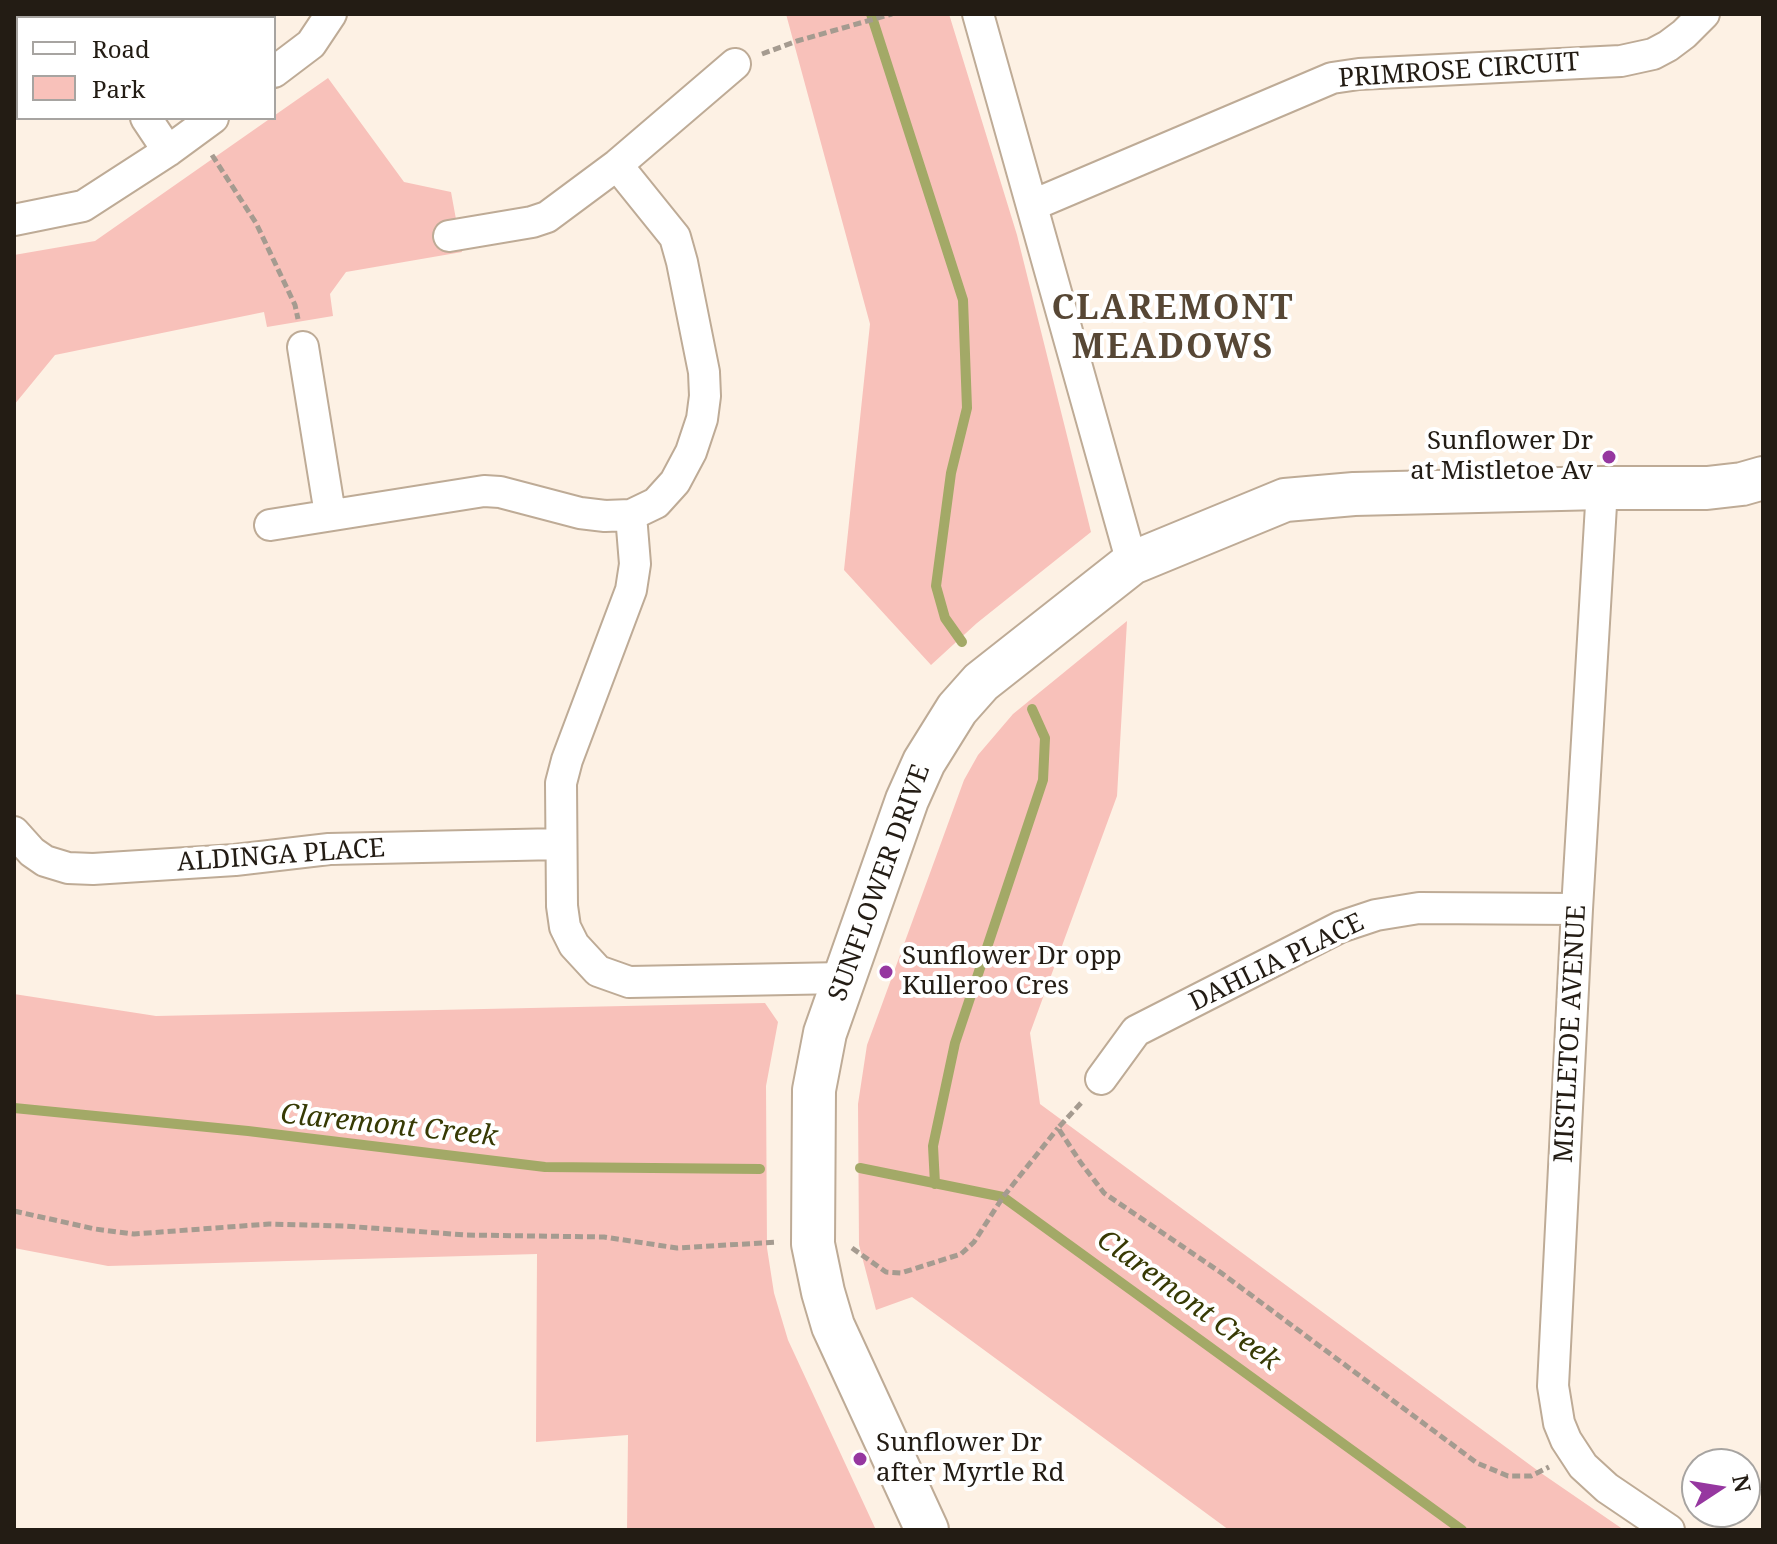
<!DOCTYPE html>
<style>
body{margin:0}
#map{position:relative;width:1777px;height:1544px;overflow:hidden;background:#fdf1e4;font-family:"Noto Serif",serif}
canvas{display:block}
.frame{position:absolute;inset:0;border:16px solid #231c14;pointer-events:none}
.legend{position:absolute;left:16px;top:16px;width:260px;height:104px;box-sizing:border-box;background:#fff;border:2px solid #a7a4a1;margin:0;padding:10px 14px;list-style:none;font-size:24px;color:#231c14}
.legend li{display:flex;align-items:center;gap:16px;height:40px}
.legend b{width:40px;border:2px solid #a7a4a1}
.north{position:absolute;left:1681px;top:1448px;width:80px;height:80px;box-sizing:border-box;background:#fff;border:2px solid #a7a4a1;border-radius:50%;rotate:78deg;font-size:22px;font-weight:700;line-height:32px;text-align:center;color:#231c14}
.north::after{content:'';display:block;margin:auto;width:28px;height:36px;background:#9637a0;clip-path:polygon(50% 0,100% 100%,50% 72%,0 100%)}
</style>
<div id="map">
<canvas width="1777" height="1544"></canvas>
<div class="frame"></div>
<ul class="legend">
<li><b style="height:10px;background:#fff"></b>Road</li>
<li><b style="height:22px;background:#f8c1ba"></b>Park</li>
</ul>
<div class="north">N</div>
</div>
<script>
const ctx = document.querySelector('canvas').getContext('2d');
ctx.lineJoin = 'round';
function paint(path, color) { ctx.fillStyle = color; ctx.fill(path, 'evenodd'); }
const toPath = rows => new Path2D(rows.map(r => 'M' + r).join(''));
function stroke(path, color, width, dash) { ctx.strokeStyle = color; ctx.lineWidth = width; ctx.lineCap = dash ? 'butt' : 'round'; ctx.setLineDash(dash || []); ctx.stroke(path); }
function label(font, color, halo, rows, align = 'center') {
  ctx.font = font + ' "Noto Serif",serif'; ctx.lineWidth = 8; ctx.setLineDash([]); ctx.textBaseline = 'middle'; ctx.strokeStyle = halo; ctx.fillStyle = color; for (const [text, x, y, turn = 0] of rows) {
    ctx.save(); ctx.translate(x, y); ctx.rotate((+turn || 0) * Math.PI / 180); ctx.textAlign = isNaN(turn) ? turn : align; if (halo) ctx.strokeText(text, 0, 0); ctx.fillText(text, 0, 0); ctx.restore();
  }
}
paint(toPath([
 [786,14,949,14,1017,235,1091,532,977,623,931,665,844,570,870,324],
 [328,78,404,182,451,192,462,252,346,272,330,294,333,316,267,327,264,312,55,355,14,405,14,255,95,241],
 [1127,621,1117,796,1030,1033,1040,1104,1541,1473,1624,1530,1229,1530,912,1297,876,1310,859,1245,858,1104,867,1045,881,1007,964,780,978,755,1013,714],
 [14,994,156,1016,765,1003,778,1022,766,1086,767,1248,774,1293,788,1340,876,1530,627,1530,628,1435,536,1442,537,1254,108,1266,14,1248]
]), '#f8c1ba');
stroke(toPath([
 [871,14,963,300,967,408,951,473,936,586,945,618,962,642],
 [14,1108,248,1131,545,1167,760,1169],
 [860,1168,1003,1197,1462,1530],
 [935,1184,933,1146,955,1043,1043,780,1045,738,1032,709]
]), '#a3a967', 10);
const street = toPath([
 [77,14,80,18],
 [978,14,1132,563],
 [274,72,311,44,331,14],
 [146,118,168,151],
 [1033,205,1332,78,1359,74,1621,61,1653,54,1668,46,1684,34,1704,14],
 [14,220,83,206,168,151,213,118],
 [449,236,532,222,547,217,617,165,735,64],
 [303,347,330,514],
 [1602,488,1577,909,1553,1386,1559,1423,1566,1440,1583,1466,1607,1488,1669,1530],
 [631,515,635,564,631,590,567,760,561,783,562,906,565,927,574,945,598,971,629,982,844,978],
 [270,525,484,491,500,492,580,513,605,516,631,515,656,503,675,482,691,452,702,419,705,396,704,372,682,262,675,237,617,165],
 [14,832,32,852,45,861,68,868,93,869,235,860,329,849,561,844],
 [1101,1079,1136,1031,1340,927,1376,915,1419,908,1577,909]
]);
const secondary = toPath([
 [927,1530,833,1326,823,1292,813,1244,814,1090,825,1033,907,800,924,762,957,709,981,682,1132,563,1285,500,1354,494,1602,488,1707,488,1742,484,1763,478]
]);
stroke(street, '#beab96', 34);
stroke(secondary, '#beab96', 46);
stroke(toPath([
 [762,54,797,41,892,14],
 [212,155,256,223,295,305,298,319],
 [1081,1103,1058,1128,1081,1163,1104,1193,1220,1272,1477,1463,1508,1476,1531,1476,1549,1467],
 [14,1211,95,1229,134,1234,269,1224,344,1226,466,1235,604,1237,677,1248,778,1242],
 [852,1248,886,1272,901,1273,961,1254,974,1242,1003,1197,1058,1128]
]), '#a59b90', 5, [8, 4]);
stroke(street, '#fff', 30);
stroke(secondary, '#fff', 42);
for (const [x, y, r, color] of [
 [1609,457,8,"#9637a0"],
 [886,972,8,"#9637a0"],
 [860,1459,8,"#9637a0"]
]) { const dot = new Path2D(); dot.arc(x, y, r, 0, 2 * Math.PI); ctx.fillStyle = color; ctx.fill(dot); stroke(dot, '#fff', 3); }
label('26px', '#231c14', '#fff', [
 ["PRIMROSE CIRCUIT",1459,71,-4],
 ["ALDINGA PLACE",281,856,-4],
 ["SUNFLOWER DRIVE",880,883,-70],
 ["DAHLIA PLACE",1277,963,-26],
 ["MISTLETOE AVENUE",1571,1034,-87]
]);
label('26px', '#231c14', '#fff', [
 ["Sunflower Dr",1593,442,"right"],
 ["at Mistletoe Av",1593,472,"right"],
 ["Sunflower Dr opp",902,957],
 ["Kulleroo Cres",902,987],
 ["Sunflower Dr",876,1444],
 ["after Myrtle Rd",876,1474]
], 'left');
label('italic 28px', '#373a04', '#fff', [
 ["Claremont Creek",389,1126,6],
 ["Claremont Creek",1188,1301,36]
]);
ctx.letterSpacing = '2px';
label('bold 34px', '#574735', '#fff', [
 ["CLAREMONT",1173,309],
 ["MEADOWS",1173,348]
]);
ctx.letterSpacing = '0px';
</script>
